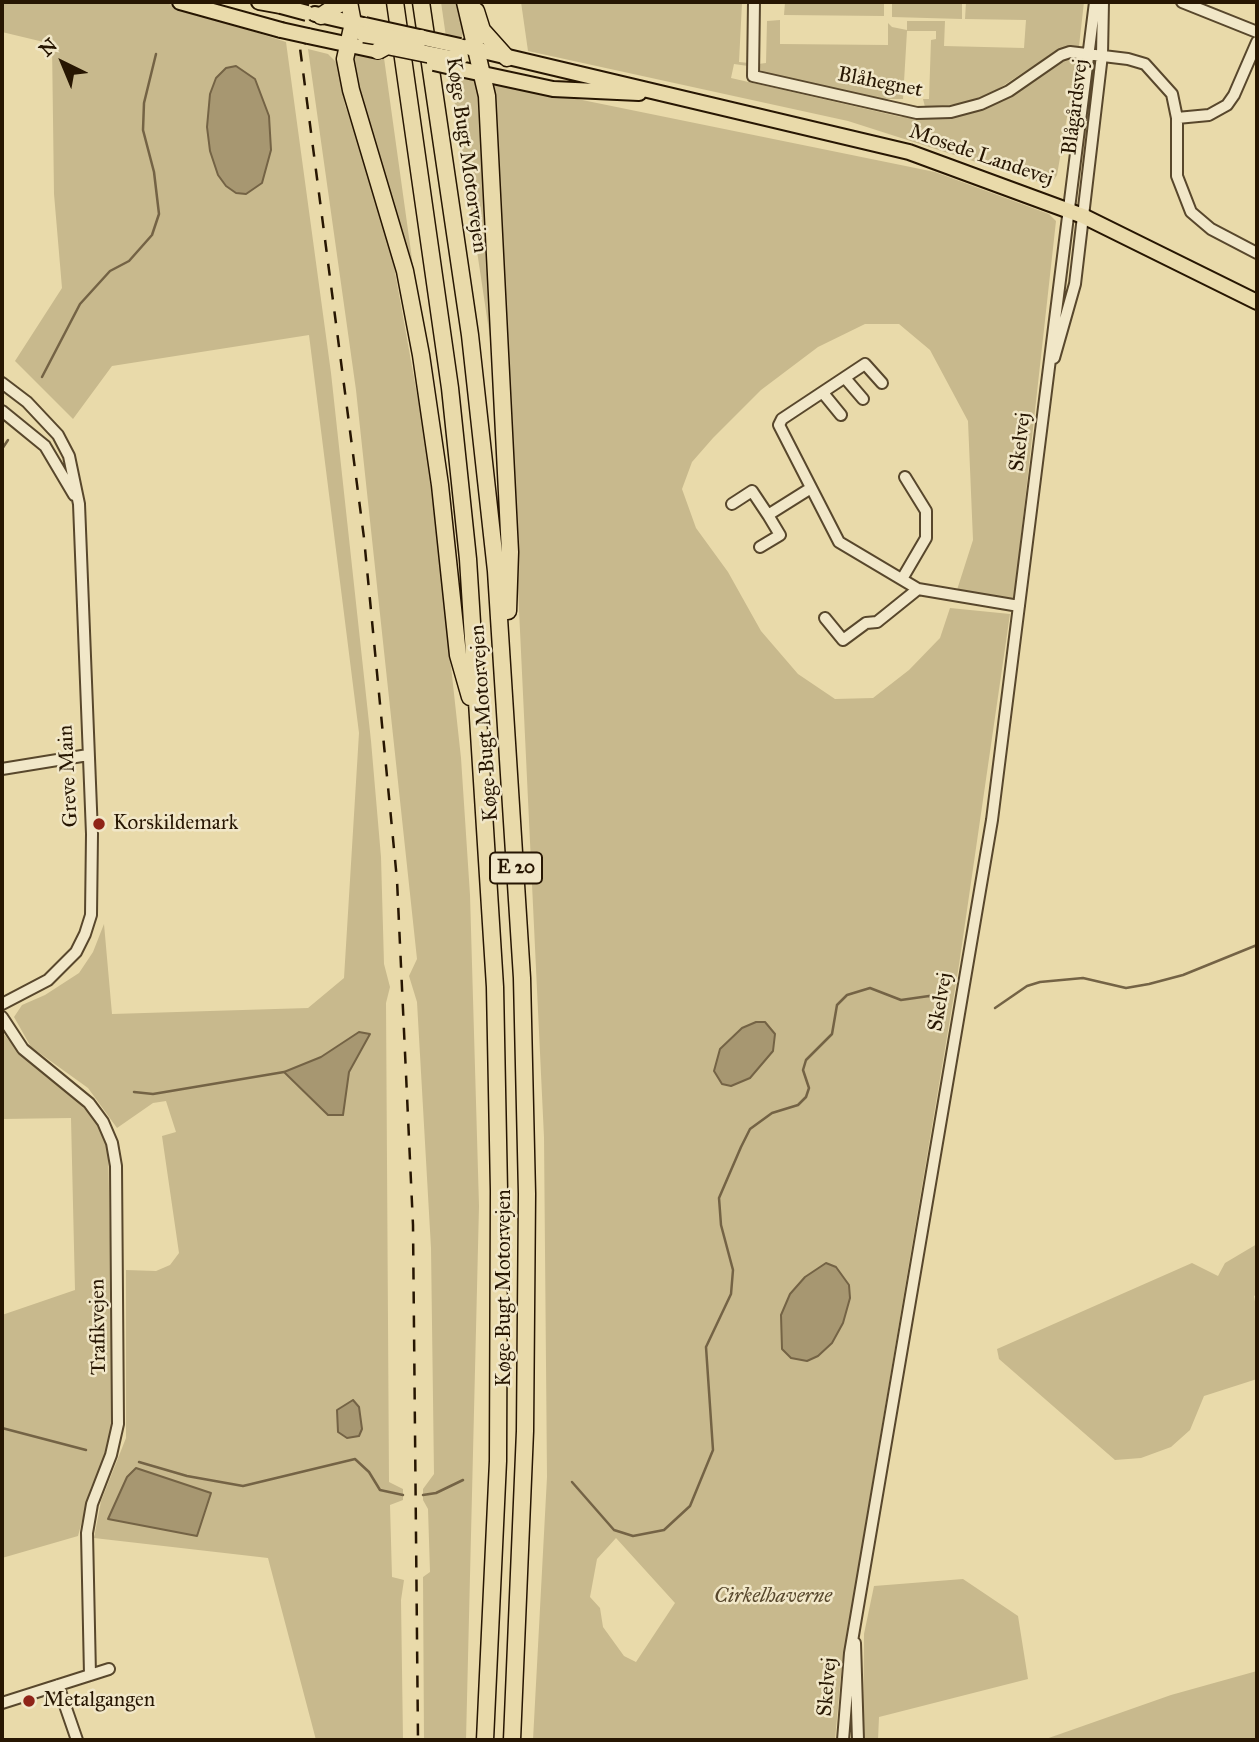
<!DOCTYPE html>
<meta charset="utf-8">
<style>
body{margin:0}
#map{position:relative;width:1259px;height:1742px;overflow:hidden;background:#e9daaa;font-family:"IM FELL Great Primer",serif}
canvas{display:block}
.frame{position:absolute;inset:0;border:4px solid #271602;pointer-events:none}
.north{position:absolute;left:28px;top:28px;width:70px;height:70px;-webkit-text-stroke:5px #f1e7c8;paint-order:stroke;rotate:317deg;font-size:19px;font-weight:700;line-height:28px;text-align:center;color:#271602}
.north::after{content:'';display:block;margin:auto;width:24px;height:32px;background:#271602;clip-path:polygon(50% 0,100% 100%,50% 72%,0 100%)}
</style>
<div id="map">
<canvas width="1259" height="1742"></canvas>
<div class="frame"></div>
<div class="north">N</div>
</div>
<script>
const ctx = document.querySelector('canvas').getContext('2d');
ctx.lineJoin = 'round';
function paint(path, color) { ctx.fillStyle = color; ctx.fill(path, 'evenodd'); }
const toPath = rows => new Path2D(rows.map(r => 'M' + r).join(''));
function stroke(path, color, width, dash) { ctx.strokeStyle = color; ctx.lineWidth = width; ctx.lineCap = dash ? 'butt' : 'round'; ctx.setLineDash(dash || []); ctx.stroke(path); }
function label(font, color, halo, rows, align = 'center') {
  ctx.font = font + ' "IM FELL Great Primer",serif'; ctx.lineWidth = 5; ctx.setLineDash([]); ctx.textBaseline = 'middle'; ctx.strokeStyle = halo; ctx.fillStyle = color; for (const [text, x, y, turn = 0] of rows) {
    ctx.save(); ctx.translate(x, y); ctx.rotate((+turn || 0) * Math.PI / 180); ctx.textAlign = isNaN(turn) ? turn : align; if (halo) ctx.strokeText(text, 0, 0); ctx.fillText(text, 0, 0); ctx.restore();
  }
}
paint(toPath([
 [2,2,163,2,286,42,331,373,371,741,381,857,384,964,390,987,386,1003,389,1482,403,1489,403,1500,390,1505,392,1577,404,1580,401,1600,403,1740,316,1740,268,1558,94,1538,101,1501,126,1438,126,1270,156,1271,170,1265,179,1253,162,1136,176,1132,166,1101,153,1103,117,1128,88,1088,31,1047,14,1017,22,1005,45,995,79,973,93,952,104,924,112,1014,308,1008,344,978,359,733,309,335,112,366,73,419,15,361,62,288,54,194,52,44,2,32],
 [441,2,459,2,465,26,461,40,446,37],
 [521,2,742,3,739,62,749,63,748,66,734,64,731,78,901,117,956,115,1072,56,1077,59,1057,175,1053,181,1045,184,848,121,528,51],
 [785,2,884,2,884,16,784,15],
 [892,2,962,2,962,19,892,17],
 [966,2,1084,2,1079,46,1056,51,989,95,971,103,925,107,923,99,929,99,931,40,936,39,936,31,907,31,903,99,875,99,769,75,757,68,758,64,766,63,767,21,780,20,780,44,888,45,888,23,892,27,907,30,907,21,945,21,944,46,1024,48,1026,20,965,19],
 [308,49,328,54,338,64,345,105,371,178,393,261,428,455,461,758,470,895,479,1206,466,1740,424,1740,423,1577,430,1572,428,1509,423,1500,423,1489,434,1474,431,1248,417,1002,409,976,417,959,356,390],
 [362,53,384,58,424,345,356,91,351,59,353,54],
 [460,75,480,80,495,371,453,91],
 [494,82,935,172,1049,214,1056,221,1014,600,956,593,973,540,968,421,930,350,899,324,865,324,818,347,761,390,713,438,692,462,682,489,696,528,728,572,761,631,798,674,835,699,873,698,909,670,940,638,950,608,1010,614,959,965,842,1664,835,1740,533,1740,547,1477,544,1137],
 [616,1538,675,1603,636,1662,624,1656,603,1627,600,1608,590,1597,597,1559],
 [2,1032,25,1059,81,1105,99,1124,108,1148,114,1417,109,1452,91,1487,78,1536,2,1558,2,1315,75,1290,71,1118,2,1119],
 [1257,1244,1257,1294,1254,1296,1257,1313,1257,1379,1204,1396,1190,1430,1171,1447,1141,1458,1115,1460,999,1359,997,1349,1192,1263,1218,1276,1225,1263],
 [963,1579,1018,1616,1028,1679,879,1717,878,1740,863,1740,864,1634,874,1586],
 [1257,1671,1257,1738,1043,1740,1171,1695]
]), '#c8b98d');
const water = toPath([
 [236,66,255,79,269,116,271,150,262,183,246,194,236,193,226,186,218,175,210,151,207,127,210,94,216,78,226,68,236,66],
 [756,1022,765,1022,775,1034,773,1051,750,1078,731,1086,722,1084,714,1071,720,1049,742,1028,756,1022],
 [359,1032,370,1034,349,1072,343,1115,328,1115,284,1072,321,1057,359,1032],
 [826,1263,836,1267,849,1285,850,1298,843,1323,832,1343,818,1356,807,1361,791,1358,782,1349,781,1315,790,1294,805,1277,826,1263],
 [353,1400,359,1407,362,1429,359,1436,347,1438,338,1432,337,1410,353,1400],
 [136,1468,211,1493,197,1536,108,1519,127,1477,136,1468]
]);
paint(water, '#a79771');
stroke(water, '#746345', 2);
stroke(toPath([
 [42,377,80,304,110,271,129,261,152,235,159,214,154,172,143,130,144,103,156,54],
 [2,449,8,440],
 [995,1008,1027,986,1040,982,1083,978,1126,988,1149,984,1183,975,1257,945],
 [134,1092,153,1094,284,1072],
 [2,1428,86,1450],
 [139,1462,187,1476,243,1486,355,1459,369,1472,380,1490,403,1495],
 [572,1482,614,1530,633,1536,664,1530,690,1506,713,1450,706,1347,731,1294,733,1270,721,1225,719,1198,741,1147,750,1129,772,1113,798,1105,806,1097,809,1088,803,1070,806,1060,832,1034,837,1005,847,995,870,988,901,1000,929,996,943,999],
 [423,1495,436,1493,463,1480]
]), '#746345', 2.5);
const minor = toPath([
 [754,2,753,76,917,113,951,112,981,104,1009,91,1061,55,1070,52,1128,59,1145,64,1172,94,1177,118,1177,176,1191,212,1211,229,1257,253],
 [1182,2,1257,32],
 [1177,118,1209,115,1227,105,1234,95,1257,42],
 [1054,358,1075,284,1102,55,1103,2],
 [845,378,863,399],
 [2,383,27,402,58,435,69,456,79,504,92,834,91,915,85,934,76,952,48,980,2,1004],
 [882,383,865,364,782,419,779,425,839,542,918,589,1019,606],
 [823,393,841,415],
 [2,411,45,446,74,495],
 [732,504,752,491,768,515,811,488],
 [760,547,780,535,768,515],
 [902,579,926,538,926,511,905,477],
 [825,618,843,640,866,623,877,622,918,589],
 [2,769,88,755],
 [2,1017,23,1049,89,1103,103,1122,112,1143,116,1166,118,1424,111,1455,92,1504,87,1533,90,1675],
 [855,1643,858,1740],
 [58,1685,77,1740],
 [2,1703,109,1669],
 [843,1740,850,1653,992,820,1095,2]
]);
const major = toPath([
 [180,2,281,30],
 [259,2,281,6],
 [315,14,363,25],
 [308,36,378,51],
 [466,47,909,152,1083,216,1257,302],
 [460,69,553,89,639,93]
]);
const highway = toPath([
 [349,2,353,23,345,59,351,90,405,271,421,355,440,485,458,655,470,697],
 [395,2,450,388,468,559,495,987,499,1191,498,1461,485,1740],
 [421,2,470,335,496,571,522,978,527,1194,525,1431,512,1740],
 [465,2,487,96,510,552,508,611],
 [476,11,482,30,507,58],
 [321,16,342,2]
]);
stroke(minor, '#58472c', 14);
stroke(major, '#271602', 18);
stroke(highway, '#271602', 19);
stroke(minor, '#f1e7c8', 10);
stroke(major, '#e9daaa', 14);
stroke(highway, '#e9daaa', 16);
stroke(toPath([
 [294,2,364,538,397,880,413,1225,418,1740]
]), '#271602', 2.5, [12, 12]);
const majorBridge = toPath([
 [281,6,307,13],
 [365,25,460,46],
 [281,30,308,36],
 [434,63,460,69]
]);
const highwayBridge = toPath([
 [364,34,413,42,421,38],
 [378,51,387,46,451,59,460,57]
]);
stroke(majorBridge, '#271602', 18, []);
stroke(highwayBridge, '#271602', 19, []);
stroke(majorBridge, '#e9daaa', 14);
stroke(highwayBridge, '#e9daaa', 16);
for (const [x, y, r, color] of [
 [99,824,7,"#8f2418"],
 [29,1701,7,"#8f2418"]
]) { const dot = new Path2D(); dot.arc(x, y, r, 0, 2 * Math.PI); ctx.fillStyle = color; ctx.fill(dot); stroke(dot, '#f1e7c8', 2.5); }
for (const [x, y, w] of [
 [516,868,52]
]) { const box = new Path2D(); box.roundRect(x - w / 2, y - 15.5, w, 31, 5); ctx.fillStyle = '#f1e7c8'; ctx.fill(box); stroke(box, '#271602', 2); }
label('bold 19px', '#271602', null, [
 ["E 20",516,868]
]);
label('21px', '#271602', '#f1e7c8', [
 ["Blåhegnet",880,83,11],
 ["Blågårdsvej",1076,107,-83],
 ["Køge Bugt Motorvejen",466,155,82],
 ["Mosede Landevej",981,156,19],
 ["Skelvej",1021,442,-83],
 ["Køge Bugt Motorvejen",485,723,-94],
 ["Greve Main",69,776,-93],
 ["Skelvej",941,1002,-80],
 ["Køge Bugt Motorvejen",505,1288,-90],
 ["Trafikvejen",99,1327,-91],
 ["Skelvej",828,1687,-85]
]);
label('21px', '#271602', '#f1e7c8', [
 ["Korskildemark",113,824],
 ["Metalgangen",43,1701]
], 'left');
label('italic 21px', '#57472c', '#f1e7c8', [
 ["Cirkelhaverne",773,1597]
]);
</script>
